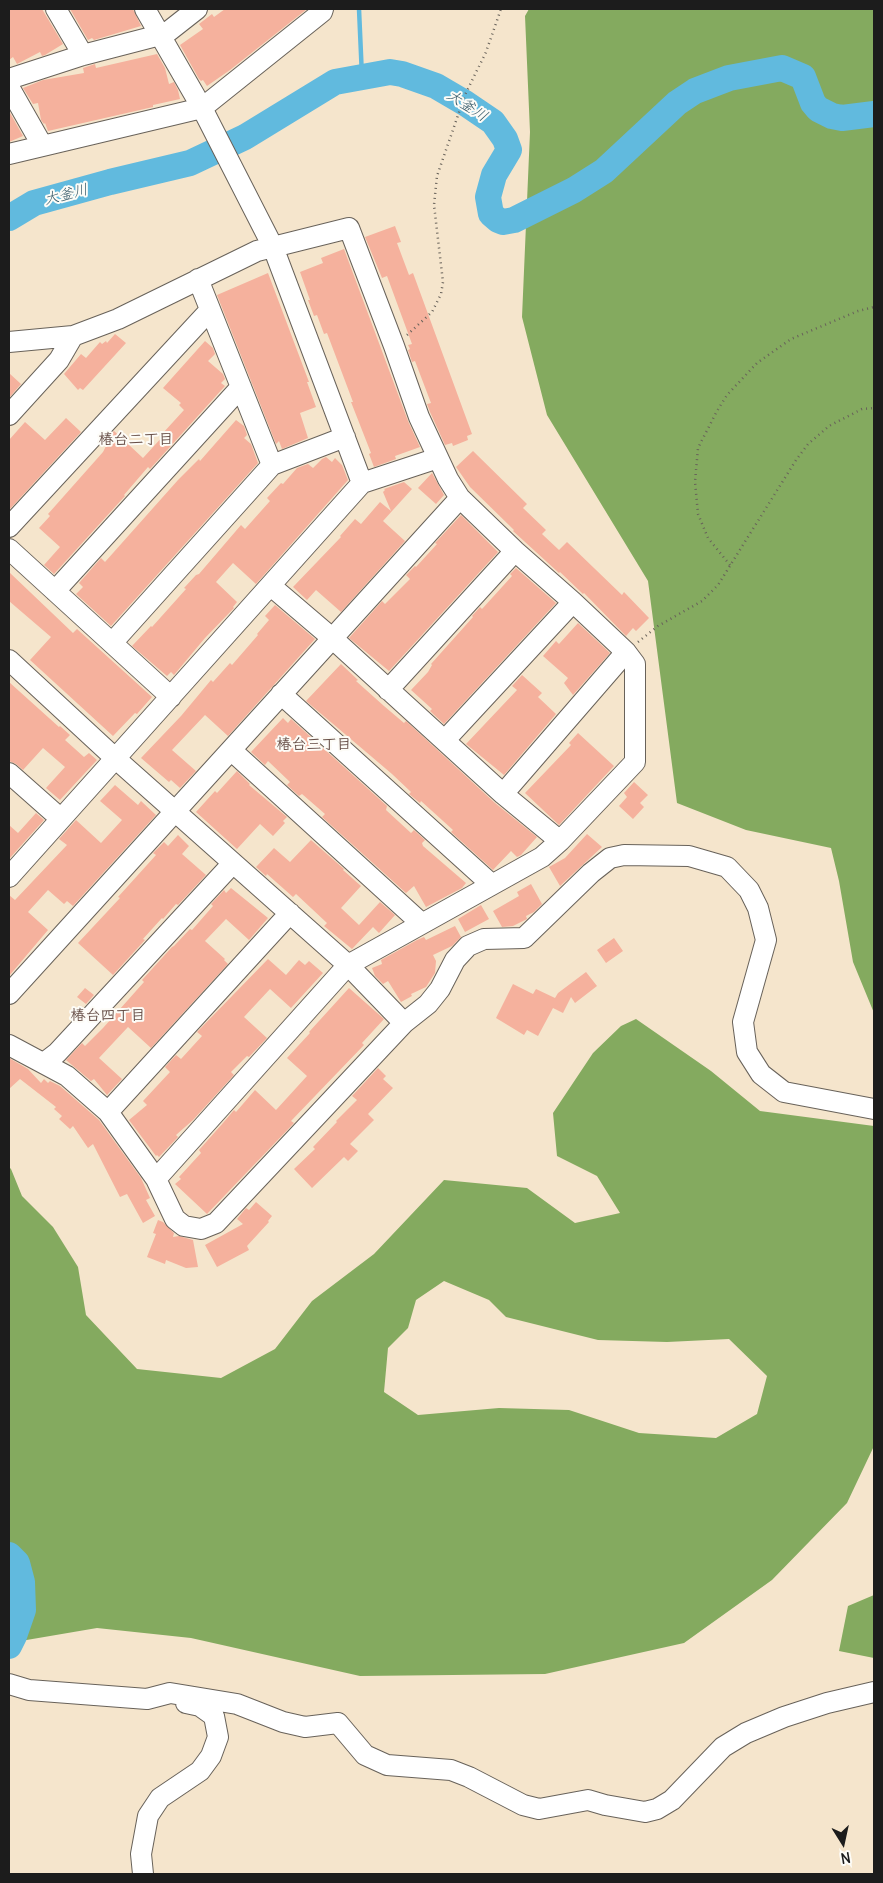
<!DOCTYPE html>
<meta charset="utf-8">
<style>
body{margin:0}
#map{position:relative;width:883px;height:1883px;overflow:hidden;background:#f5e5cc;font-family:Delius,sans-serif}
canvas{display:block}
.frame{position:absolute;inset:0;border:10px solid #1c1c1c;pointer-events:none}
.north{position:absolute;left:818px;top:1818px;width:50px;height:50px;-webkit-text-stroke:4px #fdfcf7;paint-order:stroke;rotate:170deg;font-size:14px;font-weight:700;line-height:20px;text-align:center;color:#1c1c1c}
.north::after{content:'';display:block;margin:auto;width:18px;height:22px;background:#1c1c1c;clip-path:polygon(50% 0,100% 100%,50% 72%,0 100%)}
</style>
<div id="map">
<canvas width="883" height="1883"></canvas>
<div class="frame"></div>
<div class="north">N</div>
</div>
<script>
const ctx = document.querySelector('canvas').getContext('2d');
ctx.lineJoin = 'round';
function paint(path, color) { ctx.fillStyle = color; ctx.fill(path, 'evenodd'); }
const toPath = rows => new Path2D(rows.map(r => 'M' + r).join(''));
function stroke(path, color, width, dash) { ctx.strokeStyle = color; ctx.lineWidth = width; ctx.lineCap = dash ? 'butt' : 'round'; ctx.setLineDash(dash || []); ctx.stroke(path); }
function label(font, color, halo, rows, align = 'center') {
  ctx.font = font + ' Delius,"Klee One",sans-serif'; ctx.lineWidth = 4; ctx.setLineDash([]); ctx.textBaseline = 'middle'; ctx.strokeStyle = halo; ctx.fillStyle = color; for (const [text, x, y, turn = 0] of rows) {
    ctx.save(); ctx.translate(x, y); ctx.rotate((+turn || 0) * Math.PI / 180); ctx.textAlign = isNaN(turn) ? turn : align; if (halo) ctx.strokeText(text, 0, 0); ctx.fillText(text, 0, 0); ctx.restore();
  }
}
paint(toPath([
 [529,9,874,9,874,1013,853,962,839,881,831,848,746,830,677,803,648,581,547,415,522,317,530,132,525,16],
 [636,1019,711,1071,760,1111,874,1126,874,1446,847,1503,772,1580,684,1643,545,1674,360,1676,191,1638,97,1628,9,1643,9,1167,11,1169,22,1196,53,1227,78,1267,86,1315,137,1369,221,1378,275,1349,312,1301,374,1254,444,1180,527,1188,575,1223,620,1213,597,1176,557,1156,553,1113,593,1053,621,1026],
 [444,1281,489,1300,506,1317,598,1340,667,1342,729,1339,767,1376,757,1414,716,1438,639,1433,569,1410,499,1408,418,1415,384,1392,388,1348,408,1328,416,1300],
 [874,1595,874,1658,839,1651,848,1606]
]), '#84aa5f');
stroke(toPath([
 [359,9,362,77]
]), '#61bade', 4.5);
stroke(toPath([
 [9,218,34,203,110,182,190,163,245,137,335,82,390,72,402,74,436,86,465,103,493,122,505,139,509,150,494,175,488,197,491,214,498,220,503,222,514,220,574,190,604,171,677,103,695,91,729,78,782,68,803,77,813,103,818,109,832,116,842,118,874,114],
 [9,1555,17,1563,22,1582,23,1610,14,1636,9,1646]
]), '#61bade', 26);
paint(toPath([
 [9,9,42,9,63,44,45,55,42,56,40,52,17,64,13,57,9,60],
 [70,9,133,9,141,26,94,40,92,38,88,40],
 [225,9,307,9,230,70,207,86,203,80,201,81,199,79,180,45,203,29,199,24,212,14,214,17],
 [157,54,165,68,169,84,174,82,178,90,180,99,153,105,153,107,48,131,45,123,44,124,41,120,38,103,33,104,23,88,43,80,84,73,83,68,95,64,96,68],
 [9,111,23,136,9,142],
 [395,226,401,242,397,243,409,275,413,273,472,434,467,436,468,440,453,446,452,443,445,445,430,412,427,404,431,403,415,361,412,362,408,350,410,349,408,345,412,344,387,276,382,278,365,237],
 [344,249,408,421,420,447,395,456,396,459,374,467,369,454,371,453,351,402,353,402,327,333,324,334,317,315,314,316,308,300,310,300,300,272,323,263,321,258],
 [268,273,309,382,307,382,316,407,300,413,308,438,282,449,279,441,276,444,217,295],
 [115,334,126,343,83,390,80,388,78,390,64,374,81,354,86,358,100,342,102,344,106,341,107,343],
 [205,341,213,348,215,354,208,361,223,374,225,379,221,383,225,386,150,469,148,467,124,495,125,496,54,574,44,565,60,547,39,528,50,516,48,514,103,452,106,446,103,443,114,431,143,458,164,435,163,433,184,410,179,405,181,403,163,388],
 [9,373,21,384,9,398],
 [66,418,81,432,9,510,9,440,25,422,45,440],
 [236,420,244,426,247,435,244,438,251,444,258,463,111,626,76,594,83,587,79,583,101,558,105,562,178,480,199,459,200,461],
 [473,451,527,504,523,508,546,530,542,534,559,550,567,542,622,595,624,592,649,618,636,631,633,628,626,636,584,593,583,594,560,572,559,573,513,531,514,530,470,487,456,467],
 [326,457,332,462,335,458,342,465,348,480,256,584,233,563,216,582,237,602,233,607,234,608,205,638,174,675,171,672,167,676,132,646,151,626,152,627,186,589,184,588,196,575,199,574,241,525,245,529,270,501,267,498,281,483,283,484,297,468,308,464,313,468,322,459],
 [432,473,444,495,436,504,418,488],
 [404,482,412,489,383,521,405,541,341,612,316,590,307,600,293,587,341,537,340,536,355,519,361,524,380,502,391,511,383,492,385,490,384,489],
 [461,515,498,552,389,671,349,638,382,601,385,604,410,579,406,575,415,566,416,567,437,544,435,543],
 [516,568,556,603,444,724,430,711,432,709,411,690,428,672,432,665,431,664,473,617,472,616,480,607,482,609,512,576,510,574],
 [9,572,73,633,77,629,152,697,137,714,135,713,113,736,30,660,51,637,9,601],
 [275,605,315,639,228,736,205,715,172,750,196,771,180,788,171,780,169,782,141,758,181,716,211,680,213,682,230,663,232,665,258,635,257,634,269,620,265,616],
 [578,623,610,653,573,695,564,683,568,678,543,656,556,641,559,644],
 [341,664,358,680,356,681,384,706,404,723,406,721,495,803,537,837,521,855,517,857,511,851,493,870,451,832,453,830,421,801,420,803,409,794,411,792,392,774,306,701],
 [522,675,542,693,538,697,556,714,504,775,466,744,517,690,512,686],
 [9,682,59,727,60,726,70,735,65,740,84,757,89,753,97,760,60,800,46,788,65,767,43,748,23,770,16,764,9,761],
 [283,718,288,723,291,719,387,806,386,810,411,833,414,830,425,840,422,843,423,846,466,883,462,888,426,907,414,886,406,893,322,817,325,814,302,794,299,796,287,785,290,782,268,761,265,765,251,752],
 [578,733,614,766,559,825,525,793,571,745,569,743],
 [237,771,250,784,249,785,287,817,283,821,285,823,273,836,260,824,237,849,196,812,215,791,217,793],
 [634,782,648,795,640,803,644,807,633,819,619,806,627,797,624,793],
 [115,785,138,805,141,801,156,815,73,906,67,901,64,904,48,890,28,912,48,930,9,976,9,895,15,900,67,845,59,839,76,820,101,843,122,820,100,801],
 [36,813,44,820,9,859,9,825,18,833],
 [587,834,602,847,560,886,549,867,565,858],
 [178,835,189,846,182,854,206,875,178,905,176,904,163,919,162,918,143,939,145,940,113,975,78,943,120,898,118,897,156,855,153,853,164,842,168,846],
 [311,840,344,869,343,870,361,886,341,908,359,925,380,902,395,915,379,933,373,927,352,949,324,926,327,923,296,894,293,897,267,874,266,876,256,867,274,848,290,862],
 [531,884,542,904,534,912,526,916,527,919,513,926,502,927,493,911,519,896,517,892],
 [231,888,268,918,249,940,226,919,205,941,225,959,224,960,228,964,151,1048,128,1027,99,1058,122,1079,107,1095,94,1079,91,1081,66,1060,82,1043,85,1046,103,1028,144,982,142,980,172,947,174,946,190,929,192,930,213,906,211,904,224,890,226,893],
 [481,905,489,919,465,932,458,919],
 [455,926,461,937,452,946,433,955,436,961,435,973,426,987,411,994,412,996,401,1002,388,981,383,984,375,976,372,968,382,964,381,960,417,940,424,937,426,940],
 [614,938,623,951,606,963,597,950],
 [268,959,286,975,299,960,305,965,309,961,323,973,291,1008,270,989,244,1017,267,1038,249,1057,247,1056,231,1072,234,1075,193,1120,176,1135,178,1137,159,1157,157,1155,156,1156,129,1120,147,1105,143,1101,170,1072,165,1067,176,1055,181,1059,202,1036,197,1032],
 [586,972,597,986,575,1003,571,997,563,1013,553,1008,538,1036,527,1030,524,1035,496,1018,513,984,533,994,536,989,555,998,558,993],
 [85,988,94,995,86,1004,77,997],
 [349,988,384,1019,362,1043,364,1045,291,1121,294,1123,207,1214,175,1184,181,1179,179,1177,201,1153,199,1150,223,1123,234,1110,236,1112,255,1090,276,1110,307,1076,287,1058,310,1033,309,1032],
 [9,1058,28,1069,41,1083,44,1079,48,1083,50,1081,60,1086,99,1120,141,1178,150,1198,146,1200,155,1216,143,1223,127,1194,120,1197,93,1144,88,1148,73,1126,70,1129,59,1119,62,1116,54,1109,56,1107,20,1079,9,1089],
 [378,1068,386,1076,383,1079,393,1088,368,1114,374,1120,350,1144,358,1151,348,1161,344,1157,312,1188,294,1169,315,1149,313,1147,337,1122,336,1121,357,1100,352,1096],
 [256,1202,272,1216,268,1221,269,1222,247,1246,249,1250,217,1267,205,1245,243,1224,237,1219,246,1208,249,1210],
 [158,1220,163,1222,174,1233,173,1237,179,1236,193,1240,198,1267,186,1268,166,1260,165,1264,147,1257,156,1234,153,1233]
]), '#f5b19d');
const minor = toPath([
 [56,9,83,55],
 [145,9,202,108,273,247,362,483],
 [9,79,83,55,160,35,169,31,197,9],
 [9,87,42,145],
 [9,154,202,108,322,12,323,9],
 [198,279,272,465],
 [9,342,73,336,118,319,257,251,349,228,394,346,419,417,448,479,460,498,515,551,573,602,626,652,635,664,635,762,560,841,542,857,348,965,156,1179],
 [9,415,59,360,73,336],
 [9,527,210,310],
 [9,549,171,697],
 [271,586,332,638,503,794,560,841],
 [55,591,241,387],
 [112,643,272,465,345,437],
 [9,660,116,759,348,965,404,1023],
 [388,690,515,551],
 [281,694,491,884],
 [445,740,573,602],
 [231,750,421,923],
 [9,773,61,819],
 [503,794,626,652],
 [9,877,362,483,438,458],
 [9,994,460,498],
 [9,1045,67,1076,108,1112,156,1179,175,1219,184,1226,201,1229,216,1223,404,1023,428,1004,440,989,455,960,468,946,484,939,524,938,591,873,610,858,624,855,689,856,727,867,749,890,758,908,766,940,743,1022,747,1052,761,1074,784,1092,874,1109],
 [44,1063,57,1053,233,863],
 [108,1112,290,913],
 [9,1684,29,1690,147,1699,170,1693,237,1704,283,1722,305,1727,338,1723,365,1755,387,1765,451,1770,469,1777,523,1805,539,1809,588,1800,605,1805,645,1812,657,1809,672,1800,723,1747,746,1733,784,1717,827,1703,874,1692],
 [143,1874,141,1854,148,1816,160,1798,200,1771,211,1756,218,1737,214,1716,200,1706,186,1703]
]);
stroke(minor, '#68625a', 22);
stroke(toPath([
 [407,335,432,312,441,294,443,282,434,205,437,176,465,95,486,52,501,9],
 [730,565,708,538,698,514,695,482,698,448,717,411,727,395,757,363,791,339,858,311,874,307],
 [638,642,658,626,702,601,718,585,796,460,808,444,829,426,862,409,874,408]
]), '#68625a', 2.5, [1, 4]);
stroke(minor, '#fff', 20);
label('italic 15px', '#385b6a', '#fdfcf7', [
 ["大釜川",467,106,33],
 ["大釜川",66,195,-14]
]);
label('bold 15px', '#685049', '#fdfcf7', [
 ["椿台二丁目",136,440],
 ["椿台三丁目",314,745],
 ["椿台四丁目",108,1016]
]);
</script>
